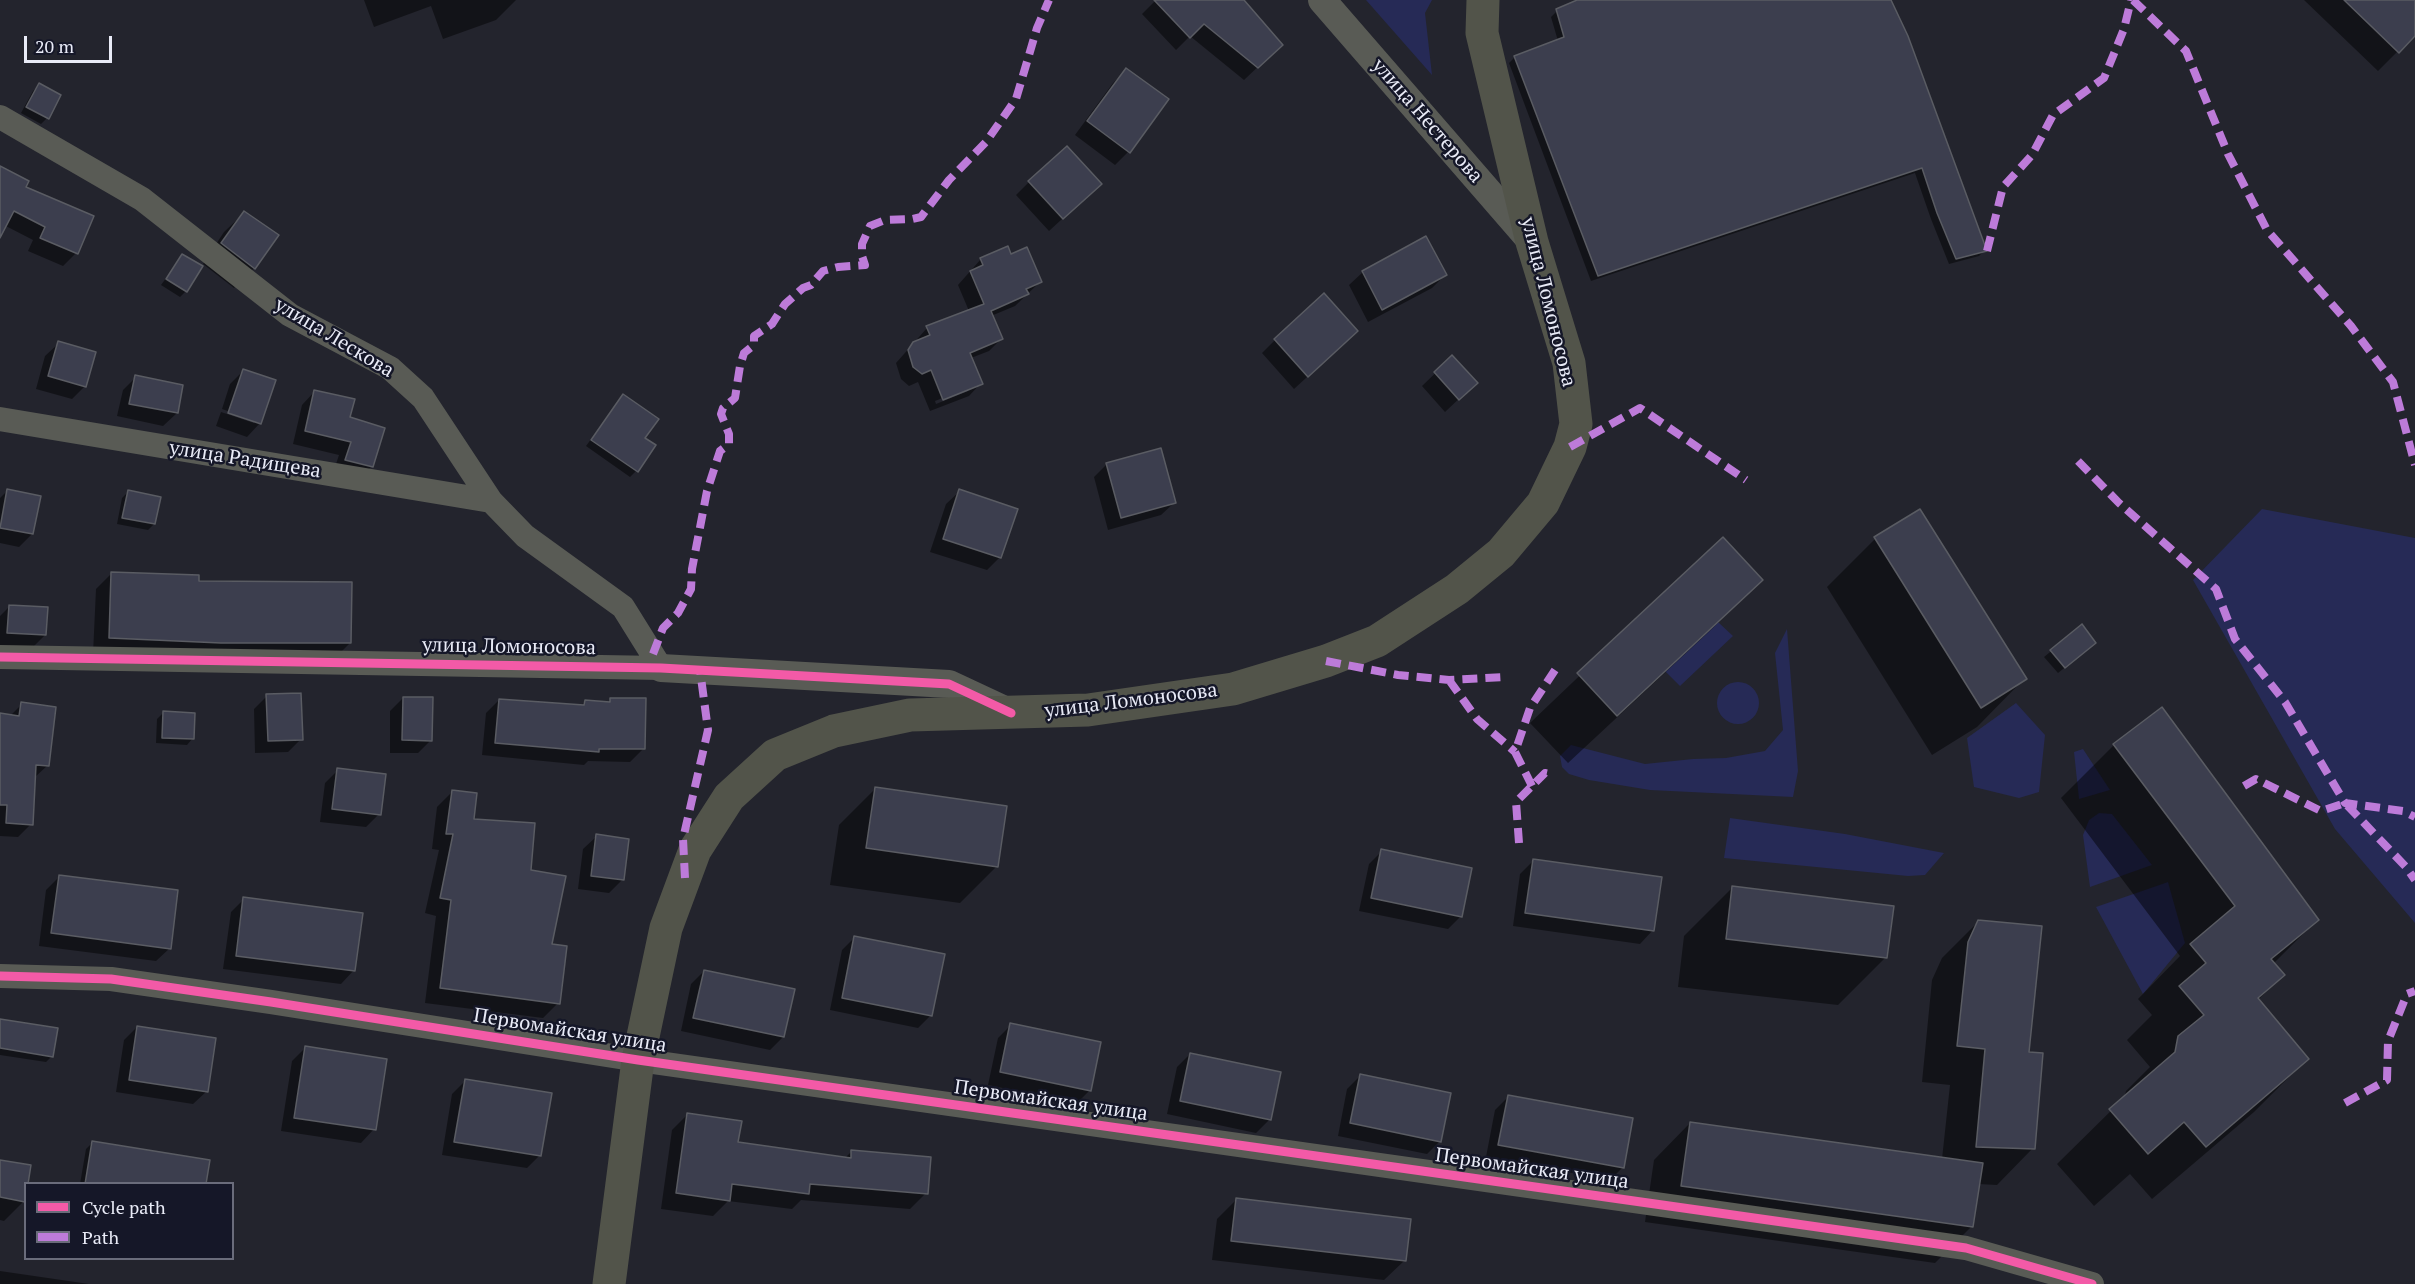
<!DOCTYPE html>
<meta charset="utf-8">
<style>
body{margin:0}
#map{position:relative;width:2415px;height:1284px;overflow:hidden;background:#23242d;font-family:"PT Serif",serif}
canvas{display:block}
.legend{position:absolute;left:24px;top:1182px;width:210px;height:78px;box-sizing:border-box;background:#151728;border:2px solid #6a6c7b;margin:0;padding:8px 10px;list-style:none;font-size:18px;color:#e9ebf7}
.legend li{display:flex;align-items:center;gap:12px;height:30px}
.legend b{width:30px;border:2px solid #6a6c7b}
.scale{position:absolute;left:24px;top:36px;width:88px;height:27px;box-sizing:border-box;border:3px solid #e9ebf7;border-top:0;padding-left:8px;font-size:18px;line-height:21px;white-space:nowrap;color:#e9ebf7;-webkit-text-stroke:4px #151728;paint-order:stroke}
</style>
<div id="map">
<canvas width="2415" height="1284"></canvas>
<ul class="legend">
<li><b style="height:8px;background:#f35aa7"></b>Cycle path</li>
<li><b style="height:8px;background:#bd7bd9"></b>Path</li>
</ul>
<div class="scale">20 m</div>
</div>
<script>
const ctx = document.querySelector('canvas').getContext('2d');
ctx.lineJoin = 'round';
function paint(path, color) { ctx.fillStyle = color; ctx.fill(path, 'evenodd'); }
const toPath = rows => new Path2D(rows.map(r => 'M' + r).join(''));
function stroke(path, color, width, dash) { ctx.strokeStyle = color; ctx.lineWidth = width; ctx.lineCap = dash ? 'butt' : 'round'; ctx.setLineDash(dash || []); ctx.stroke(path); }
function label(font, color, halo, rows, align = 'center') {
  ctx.font = font + ' "PT Serif",serif'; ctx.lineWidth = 5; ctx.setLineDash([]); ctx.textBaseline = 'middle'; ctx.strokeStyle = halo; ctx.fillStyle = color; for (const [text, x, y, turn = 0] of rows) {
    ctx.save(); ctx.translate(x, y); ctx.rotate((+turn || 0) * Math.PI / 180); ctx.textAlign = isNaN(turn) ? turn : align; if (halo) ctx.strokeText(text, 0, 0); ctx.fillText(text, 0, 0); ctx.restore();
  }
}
paint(toPath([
 [1366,0,1432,0,1425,13,1432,75],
 [2262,509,2415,538,2415,923,2335,829,2193,580],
 [1718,622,1733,636,1680,686,1665,671],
 [1787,629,1798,771,1793,797,1650,790,1589,780,1569,774,1562,767,1560,756,1571,745,1645,764,1693,759,1726,758,1765,751,1783,730,1775,653],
 '1717 703a21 21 0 1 1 42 0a21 21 0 1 1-42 0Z',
 [2016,703,2045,735,2039,792,2019,798,1974,787,1967,738],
 [2083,749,2110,790,2079,799,2074,752],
 [2099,813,2112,814,2152,865,2090,887,2083,835,2089,820],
 [1730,818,1845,834,1944,853,1925,875,1908,876,1724,858],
 [2168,882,2185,943,2143,994,2096,907]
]), '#262a56');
paint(toPath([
 [364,0,516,0,496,20,443,39,431,6,374,27],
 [1156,0,1233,0,1281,45,1244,80,1190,36,1176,50,1142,14],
 [1581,0,1890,0,1985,250,1979,256,1949,264,1931,219,1915,173,1591,281,1509,63,1515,57,1558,41,1551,17,1557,11],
 [2304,0,2415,0,2415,34,2378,71],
 [1126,70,1128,152,1115,165,1075,135,1113,83],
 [39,85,47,118,41,124,21,113,33,91],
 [0,168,24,188,76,253,63,266,28,251,33,240,0,223],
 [1029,182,1086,197,1049,231,1016,195],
 [244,213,277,235,254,268,234,288,203,264,224,232],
 [183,255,186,291,180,297,161,285],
 [1011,256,1040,282,1015,306,991,316,1001,339,989,351,971,358,981,383,969,396,930,411,918,382,909,386,901,379,896,363,927,328,969,311,958,285,981,259],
 [968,388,968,391,936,404,935,401],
 [1363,272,1445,275,1432,288,1368,322,1349,285],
 [1275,340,1343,344,1294,389,1262,353],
 [59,343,85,386,72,399,36,389,45,356],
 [1452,357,1463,395,1445,412,1422,386],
 [243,371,260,423,247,437,216,426,221,412,254,423,254,420,222,409,230,384],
 [136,377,177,413,163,426,117,416,123,390],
 [315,391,372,466,359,479,333,473,339,455,293,444,302,405],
 [623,396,643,439,636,471,630,477,586,446],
 [1107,464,1175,502,1161,515,1108,530,1094,477],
 [7,491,32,534,19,547,0,543,0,498],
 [960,491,1000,557,987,570,930,552,946,504],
 [128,492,154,524,148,530,117,524,122,498],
 [1723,539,1761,579,1713,628,1568,763,1530,723],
 [1875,539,2025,678,1977,727,1932,755,1827,587],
 [112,573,197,583,350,643,334,659,93,654,96,589],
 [9,607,45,635,32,648,0,646,0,616],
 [2082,626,2088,649,2058,673,2044,657],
 [267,696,301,739,288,752,255,753,254,709],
 [403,698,431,740,418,753,390,753,390,711],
 [611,699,643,749,630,762,588,761,584,765,482,755,486,713,499,700,580,707,585,701,607,703],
 [22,704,48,765,34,778,31,824,18,837,0,836,0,715,10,716],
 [2162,710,2317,920,2273,964,2283,975,2258,1000,2307,1059,2254,1112,2152,1199,2130,1174,2094,1206,2057,1164,2124,1098,2126,1091,2150,1067,2127,1040,2152,1015,2138,999,2180,956,2061,798,2114,745],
 [163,713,193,738,187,745,156,743,157,719],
 [338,770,379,814,366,827,320,822,325,783],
 [875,789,997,866,960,903,830,885,839,825],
 [453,791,472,820,529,871,551,945,558,1003,543,1018,425,1003,436,916,425,913,439,850,432,849,437,807],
 [597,836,622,880,609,893,578,889,583,849],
 [1382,851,1461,916,1448,929,1359,911,1369,864],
 [1533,861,1653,930,1640,944,1513,926,1520,874],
 [59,877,170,948,156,961,39,946,46,890],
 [1732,888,1886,957,1838,1005,1678,987,1684,936],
 [244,899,354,970,341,984,223,969,231,912],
 [1979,921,2027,1053,2033,1148,1997,1185,1978,1184,1972,1226,1935,1263,1645,1222,1654,1160,1690,1123,1942,1159,1950,1085,1922,1082,1932,980,1942,958],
 [855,937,931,1015,918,1028,830,1010,842,950],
 [704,971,783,1037,770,1050,681,1031,691,984],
 [0,1021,52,1056,46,1062,0,1055],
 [1011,1025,1090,1090,1077,1103,988,1085,998,1038],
 [137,1027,207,1091,193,1104,116,1092,124,1040],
 [305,1048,374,1129,361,1143,281,1131,292,1061],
 [1190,1054,1269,1120,1256,1133,1167,1114,1177,1067],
 [1360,1076,1440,1141,1427,1154,1338,1136,1347,1089],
 [465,1081,540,1155,527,1168,442,1155,452,1094],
 [1508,1097,1623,1167,1610,1180,1486,1157,1495,1110],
 [688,1114,737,1144,845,1158,852,1151,926,1193,910,1209,801,1200,792,1209,728,1201,713,1216,661,1209,672,1130],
 [92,1143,205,1184,80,1184,86,1149],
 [0,1161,26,1184,24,1201,4,1221,0,1220],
 [1237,1199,1404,1261,1384,1280,1212,1260,1217,1219],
 [0,1271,89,1284,0,1284]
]), '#0007');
const building = toPath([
 [1154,0,1244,0,1283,45,1258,68,1204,24,1190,38,1154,0],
 [1577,0,1891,0,1908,36,1987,251,1956,259,1937,213,1922,168,1598,276,1514,56,1564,37,1556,9,1577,0],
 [2344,0,2415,0,2415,36,2399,53,2344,0],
 [1126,68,1169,99,1130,153,1087,121,1126,68],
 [39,83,61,95,49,119,26,107,39,83],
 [1067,146,1102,184,1063,219,1028,181,1067,146],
 [0,166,29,181,26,187,94,216,78,254,40,238,45,227,14,211,0,238,0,166],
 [244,211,279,235,255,269,221,243,244,211],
 [1426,236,1447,275,1382,310,1362,271,1426,236],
 [1008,246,1011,254,1027,247,1042,282,1026,289,1029,294,991,311,1003,339,970,353,983,384,943,400,931,370,922,374,913,367,908,350,913,342,930,335,926,326,984,304,970,271,983,265,980,258,1008,246],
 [182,254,203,266,187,292,166,279,182,254],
 [1324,293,1358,331,1308,377,1274,339,1324,293],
 [58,341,96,352,86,387,48,376,58,341],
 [1452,355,1478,383,1459,400,1434,372,1452,355],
 [243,369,276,380,261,424,228,413,243,369],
 [135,375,183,385,178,413,129,404,135,375],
 [314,390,355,399,350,417,385,428,373,467,345,460,351,442,305,431,314,390],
 [623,394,659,419,645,438,656,445,638,472,591,440,623,394],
 [1161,448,1176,503,1121,518,1106,463,1161,448],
 [7,489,41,496,33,534,0,528,7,489],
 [959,489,1018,509,1001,558,943,539,959,489],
 [128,490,161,497,155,524,122,518,128,490],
 [1920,509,2027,679,1981,708,1874,537,1920,509],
 [1723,537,1763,580,1617,716,1577,673,1723,537],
 [111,572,199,575,199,581,352,582,351,643,221,643,109,638,111,572],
 [9,605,48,607,46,635,7,633,9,605],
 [2082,624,2096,643,2065,668,2050,650,2082,624],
 [301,693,303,740,268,741,266,694,301,693],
 [403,697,433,697,432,741,402,740,403,697],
 [610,698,646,698,645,749,599,749,599,752,495,743,499,699,584,705,585,700,610,702,610,698],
 [21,702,56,707,49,766,36,765,33,825,6,823,7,805,0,805,0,713,19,716,21,702],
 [2162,707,2319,920,2271,959,2285,975,2258,998,2309,1059,2206,1147,2184,1122,2148,1154,2109,1109,2175,1052,2178,1036,2204,1015,2179,986,2206,963,2190,944,2235,906,2113,744,2162,707],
 [163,711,195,713,194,739,162,738,163,711],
 [337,768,386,774,381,815,332,809,337,768],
 [875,787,1007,806,998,867,866,848,875,787],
 [452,790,477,793,474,819,535,823,531,870,566,876,552,944,567,946,560,1004,440,988,451,900,440,898,453,834,446,834,452,790],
 [596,834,629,839,624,880,591,876,596,834],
 [1381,849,1472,868,1462,917,1371,898,1381,849],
 [1533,859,1662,877,1654,931,1525,913,1533,859],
 [59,875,178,890,171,949,51,933,59,875],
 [1732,886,1894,906,1887,958,1726,939,1732,886],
 [243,897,363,913,355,971,236,956,243,897],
 [1978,920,2042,926,2029,1052,2043,1053,2035,1149,1976,1147,1985,1049,1957,1046,1968,942,1978,920],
 [854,936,945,954,932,1016,842,998,854,936],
 [704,970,795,989,784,1037,693,1018,704,970],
 [0,1019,58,1028,53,1057,0,1048,0,1019],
 [1010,1023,1101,1042,1091,1091,1000,1072,1010,1023],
 [137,1026,216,1038,208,1092,129,1080,137,1026],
 [305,1046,387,1059,376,1130,294,1118,305,1046],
 [1190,1053,1281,1072,1271,1120,1180,1101,1190,1053],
 [1360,1074,1451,1093,1441,1142,1350,1123,1360,1074],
 [465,1079,552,1093,541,1156,454,1142,465,1079],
 [1508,1095,1633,1118,1624,1168,1498,1145,1508,1095],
 [687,1113,742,1121,738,1142,851,1158,851,1150,931,1157,928,1194,810,1184,809,1194,732,1184,730,1201,676,1193,687,1113],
 [1690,1122,1983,1163,1973,1227,1681,1186,1690,1122],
 [92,1141,210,1160,206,1184,85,1184,92,1141],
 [0,1160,31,1165,28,1184,26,1184,25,1202,0,1197,0,1160],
 [1236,1198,1411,1219,1406,1261,1231,1241,1236,1198]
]);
paint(building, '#3c3e4e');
stroke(building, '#5a5c63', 1.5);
stroke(toPath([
 [0,117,142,199,290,315,390,368,423,398,491,501,525,536,623,607,661,668],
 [0,419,491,501],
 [0,657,661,668],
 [0,976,111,979,271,1002,638,1060,1966,1248,2092,1284]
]), '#595b55', 24);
stroke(toPath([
 [1322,0,1532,242],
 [661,668,949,684,1011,713]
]), '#595b55', 28);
stroke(toPath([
 [609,1284,638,1060,666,928,695,850,729,797,775,755,834,731,910,715,1088,710,1233,689,1326,661,1377,641,1457,589,1501,553,1543,503,1570,447,1576,424,1569,363,1532,242,1482,33,1483,0]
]), '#52544a', 33);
stroke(toPath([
 [2133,0,2186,51,2228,154,2267,230,2351,326,2393,382,2415,465],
 [1987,251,2003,187,2032,155,2053,115,2104,78,2124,29,2131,0],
 [1570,447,1640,408,1746,480],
 [2078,461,2119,503,2216,589,2235,639,2285,702,2345,803,2403,811,2415,817],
 [653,654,663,628,678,613,691,589,692,569,707,491,720,451,729,444,729,434,721,414,723,408,735,398,740,366,744,353,754,345,754,336,772,324,785,304,803,288,811,285,823,271,838,267,865,265,862,256,862,244,870,226,885,220,912,219,921,217,949,180,986,142,1016,99,1037,28,1049,0],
 [1326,661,1398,675,1449,680,1504,677],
 [1449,680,1477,719,1515,752],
 [1532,786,1515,752,1530,708,1559,664],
 [2244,786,2256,779,2321,811,2345,803,2406,867,2415,880],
 [1519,843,1516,802,1545,773,1554,775],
 [685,878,683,839,708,730,700,670],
 [2345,1103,2387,1080,2388,1041,2407,994,2415,991]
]), '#bd7bd9', 8, [15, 8]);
stroke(toPath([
 [0,657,661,668,949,684,1011,713],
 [0,976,111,979,271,1002,638,1060,1966,1248,2092,1284]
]), '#f35aa7', 9);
label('20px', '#e9ebf7', '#151728', [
 ["улица Нестерова",1427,121,49],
 ["улица Ломоносова",1548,302,76],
 ["улица Лескова",334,338,31],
 ["улица Радищева",245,460,9],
 ["улица Ломоносова",509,647,1],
 ["улица Ломоносова",1131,701,-7],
 ["Первомайская улица",570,1031,9],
 ["Первомайская улица",1051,1101,8],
 ["Первомайская улица",1532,1169,8]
]);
</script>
